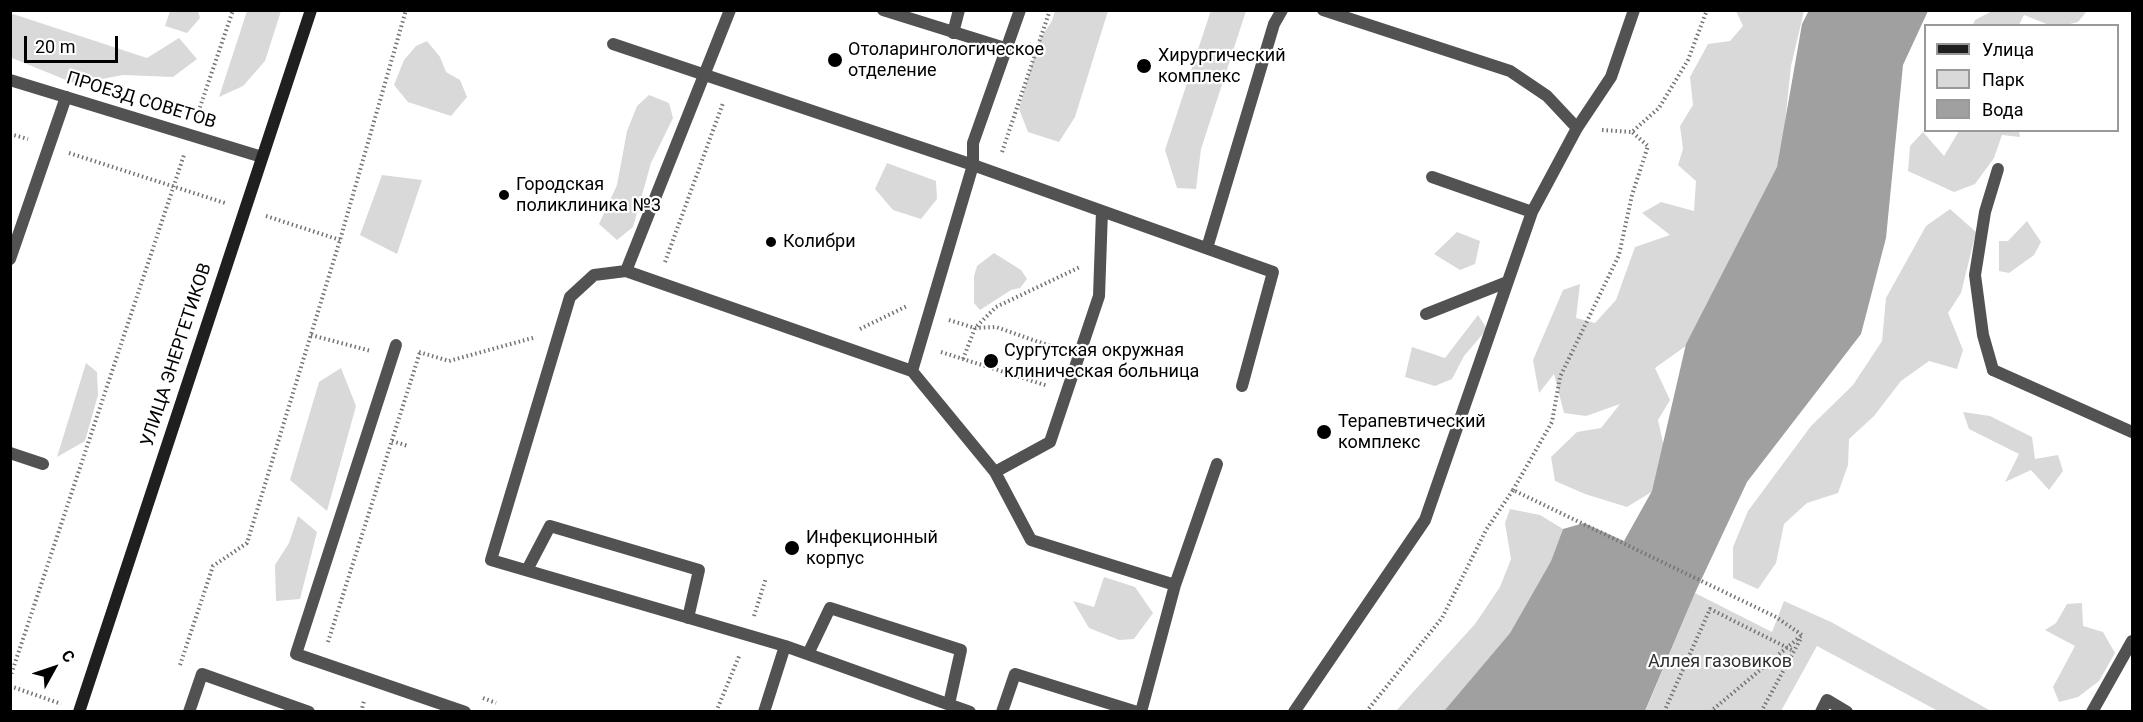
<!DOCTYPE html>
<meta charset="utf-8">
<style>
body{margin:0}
#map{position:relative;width:2143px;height:722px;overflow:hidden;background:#fff;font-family:Roboto,sans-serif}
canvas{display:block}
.frame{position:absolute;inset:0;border:12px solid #000;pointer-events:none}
.legend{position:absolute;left:1924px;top:24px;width:195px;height:108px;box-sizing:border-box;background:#fff;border:2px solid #999;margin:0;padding:8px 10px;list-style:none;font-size:18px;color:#000}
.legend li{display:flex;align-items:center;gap:12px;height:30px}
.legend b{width:30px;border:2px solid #999}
.north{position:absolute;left:24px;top:638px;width:60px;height:60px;-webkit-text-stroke:4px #fff;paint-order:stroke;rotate:50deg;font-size:16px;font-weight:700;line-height:24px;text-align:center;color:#000}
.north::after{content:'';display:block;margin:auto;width:21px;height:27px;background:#000;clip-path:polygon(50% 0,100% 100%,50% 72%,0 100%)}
.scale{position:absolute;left:24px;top:36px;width:94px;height:27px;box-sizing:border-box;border:3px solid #000;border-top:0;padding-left:8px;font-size:18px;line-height:21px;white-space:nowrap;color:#000;-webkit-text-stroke:4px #fff;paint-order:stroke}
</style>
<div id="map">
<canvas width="2143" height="722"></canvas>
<div class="frame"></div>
<ul class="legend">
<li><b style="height:8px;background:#1f1f1f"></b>Улица</li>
<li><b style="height:16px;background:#d9d9d9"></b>Парк</li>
<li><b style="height:16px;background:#a0a0a0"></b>Вода</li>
</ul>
<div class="north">С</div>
<div class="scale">20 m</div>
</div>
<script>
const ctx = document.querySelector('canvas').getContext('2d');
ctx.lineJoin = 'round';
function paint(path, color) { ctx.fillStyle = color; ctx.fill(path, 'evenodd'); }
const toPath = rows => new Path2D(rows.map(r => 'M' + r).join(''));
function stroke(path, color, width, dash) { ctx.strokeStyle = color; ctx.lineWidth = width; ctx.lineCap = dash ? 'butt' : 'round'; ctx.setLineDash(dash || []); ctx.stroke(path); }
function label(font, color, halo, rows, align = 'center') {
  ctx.font = font + ' Roboto,sans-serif'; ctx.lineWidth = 4.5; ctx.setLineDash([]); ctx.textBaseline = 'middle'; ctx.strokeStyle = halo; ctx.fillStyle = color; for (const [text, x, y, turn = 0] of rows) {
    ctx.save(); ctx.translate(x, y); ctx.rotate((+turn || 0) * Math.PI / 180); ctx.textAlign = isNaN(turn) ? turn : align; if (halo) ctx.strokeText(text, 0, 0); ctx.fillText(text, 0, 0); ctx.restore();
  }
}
paint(toPath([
 [1211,10,1246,11,1201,149,1196,189,1177,188,1165,150],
 [170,11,198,11,200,18,187,33,165,26],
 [247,11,281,11,265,61,243,86,219,97],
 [1055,11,1108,11,1075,117,1059,142,1028,132,1019,109,1038,42,1052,21],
 [1736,11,1804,11,1791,66,1781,160,1759,203,1722,290,1697,338,1655,368,1670,400,1658,420,1665,452,1653,491,1627,507,1585,494,1555,481,1551,457,1577,432,1601,428,1620,404,1586,416,1564,413,1554,374,1539,393,1533,360,1563,290,1580,284,1576,318,1595,323,1616,300,1635,247,1670,235,1642,213,1661,202,1694,211,1696,181,1678,165,1683,149,1680,126,1693,105,1690,77,1708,44,1730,41,1743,26],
 [1992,11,2087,10,2087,11,2078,22,2066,25,2049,25,2024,15,2019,25,1973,25,1975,20],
 [10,13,147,58,179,38,197,59,173,77,123,75,76,84,12,58],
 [427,41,440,57,446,72,460,80,467,97,451,116,408,102,394,85,404,60,416,46],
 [649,95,669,103,673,118,651,163,633,227,617,240,599,224,617,185,627,131,637,106],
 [1959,131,2019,131,2020,137,2002,135,1994,158,1975,184,1954,192,1908,171,1910,146,1923,132,1944,156],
 [887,163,936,181,937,199,921,219,893,210,875,189],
 [382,175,422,180,397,254,360,235],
 [1950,209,1976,232,1961,293,1948,313,1963,350,1957,369,1929,361,1901,381,1874,416,1849,439,1848,465,1838,493,1807,503,1784,524,1776,563,1758,589,1733,578,1733,547,1748,511,1811,426,1853,385,1882,341,1886,298,1926,226],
 [2027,221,2041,242,2034,255,2009,273,1999,271,1999,241,2008,241],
 [1457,232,1480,241,1475,264,1460,270,1434,254],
 [994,253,1021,270,1027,279,1020,288,1011,290,980,310,974,303,974,276,977,266],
 [1478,315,1487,329,1464,356,1452,379,1435,386,1405,377,1412,347,1445,358],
 [86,363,97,372,98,395,85,441,57,457],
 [341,368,356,406,327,511,290,480,319,382],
 [1963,412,1990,416,2032,437,2035,459,2058,455,2063,471,2049,490,2031,470,2005,482,2019,454,1969,429],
 [1510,509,1540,515,1563,529,1551,561,1510,633,1444,711,1395,712,1475,624,1500,587,1511,559,1505,523],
 [298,516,317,532,300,599,276,601,275,565,289,543],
 [1104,577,1135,587,1153,613,1134,639,1119,640,1089,628,1073,601,1094,607],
 [1695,593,1772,632,1784,601,1831,622,1991,711,1938,711,1817,646,1781,711,1645,712],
 [2082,603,2083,626,2103,632,2115,653,2099,681,2078,697,2059,702,2053,687,2075,646,2045,630,2056,623,2067,604]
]), '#d9d9d9');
paint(toPath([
 [1809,10,1928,11,1903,65,1886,238,1861,334,1747,482,1695,593,1645,711,1444,711,1510,633,1551,561,1563,529,1584,523,1624,541,1652,491,1686,344,1777,167,1802,24]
]), '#a0a0a0');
stroke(toPath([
 [197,116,233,10],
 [1602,130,1632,132,1659,108,1688,60,1707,10],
 [10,134,28,139],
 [1002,152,1050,10],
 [69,153,225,203],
 [266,216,340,240],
 [665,262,723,103],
 [949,320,975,328,996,327,1059,349],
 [860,329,907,306],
 [311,335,371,351],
 [419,352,449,361,536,337],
 [941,352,1048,386],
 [963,359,975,328,996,307,1080,267],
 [392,441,408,446],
 [1513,490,1552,422,1560,377,1619,255,1632,195,1648,146,1632,132],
 [754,616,766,578],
 [328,642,420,352],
 [180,665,213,566,247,543,340,240,406,10],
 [10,678,184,155],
 [10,686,61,704],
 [483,698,496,703],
 [361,712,364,701],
 [716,712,740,654],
 [1366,712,1442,618,1486,530,1513,490,1776,617,1802,635],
 [1664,712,1710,609,1794,651],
 [1710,712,1802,635],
 [1761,712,1801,638]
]), '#747474', 4, [1.5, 3]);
stroke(toPath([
 [883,10,1008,49],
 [1323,10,1510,71,1547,96,1577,128],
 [953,33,959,10],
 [613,44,973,165,1273,272,1242,386],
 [1432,177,1532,212],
 [1207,248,1274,24,1282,10],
 [10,259,66,97],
 [626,271,730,10],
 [1426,314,1507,282],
 [396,345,296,654,465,712],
 [1993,370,1983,335,1975,275,1985,212,1998,169],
 [912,371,973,165,973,143,1020,10],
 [10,453,43,464],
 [995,472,1050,442,1099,296,1102,211],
 [527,570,550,526,699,570,688,618],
 [808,654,830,608,961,650,949,704],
 [189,712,202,674,309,712],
 [764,712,785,646],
 [970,712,785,646,491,560,570,297,594,275,626,271,912,371,995,472,1031,540,1175,585],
 [1002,712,1015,674,1137,712],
 [1141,712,1175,585,1217,464],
 [1294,712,1425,520,1532,212,1577,128,1611,77,1634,10],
 [1821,712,1827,700,1847,712]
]), '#525252', 12);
stroke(toPath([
 [10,80,262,157],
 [1993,370,2132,432],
 [2092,712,2132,641]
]), '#525252', 12);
stroke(toPath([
 [79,712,311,10]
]), '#1f1f1f', 12);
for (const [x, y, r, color] of [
 [835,60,8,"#000"],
 [1144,66,8,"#000"],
 [504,195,6,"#000"],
 [771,242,6,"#000"],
 [991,361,8,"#000"],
 [1324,432,8,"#000"],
 [792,548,8,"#000"]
]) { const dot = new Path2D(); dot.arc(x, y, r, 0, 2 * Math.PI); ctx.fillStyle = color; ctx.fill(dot); stroke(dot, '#fff', 2); }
label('18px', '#000', '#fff', [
 ["Отоларингологическое",848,50],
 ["отделение",848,71],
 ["Хирургический",1158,56],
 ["комплекс",1158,77],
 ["Городская",516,185],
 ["поликлиника №3",516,206],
 ["Колибри",783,242],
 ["Сургутская окружная",1004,351],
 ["клиническая больница",1004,372],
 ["Терапевтический",1338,422],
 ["комплекс",1338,443],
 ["Инфекционный",806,538],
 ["корпус",806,559]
], 'left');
label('18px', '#000', '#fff', [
 ["ПРОЕЗД СОВЕТОВ",141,101,17],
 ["УЛИЦА ЭНЕРГЕТИКОВ",177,355,-72]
]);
label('18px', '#303030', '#fff', [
 ["Аллея газовиков",1720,662]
]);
</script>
